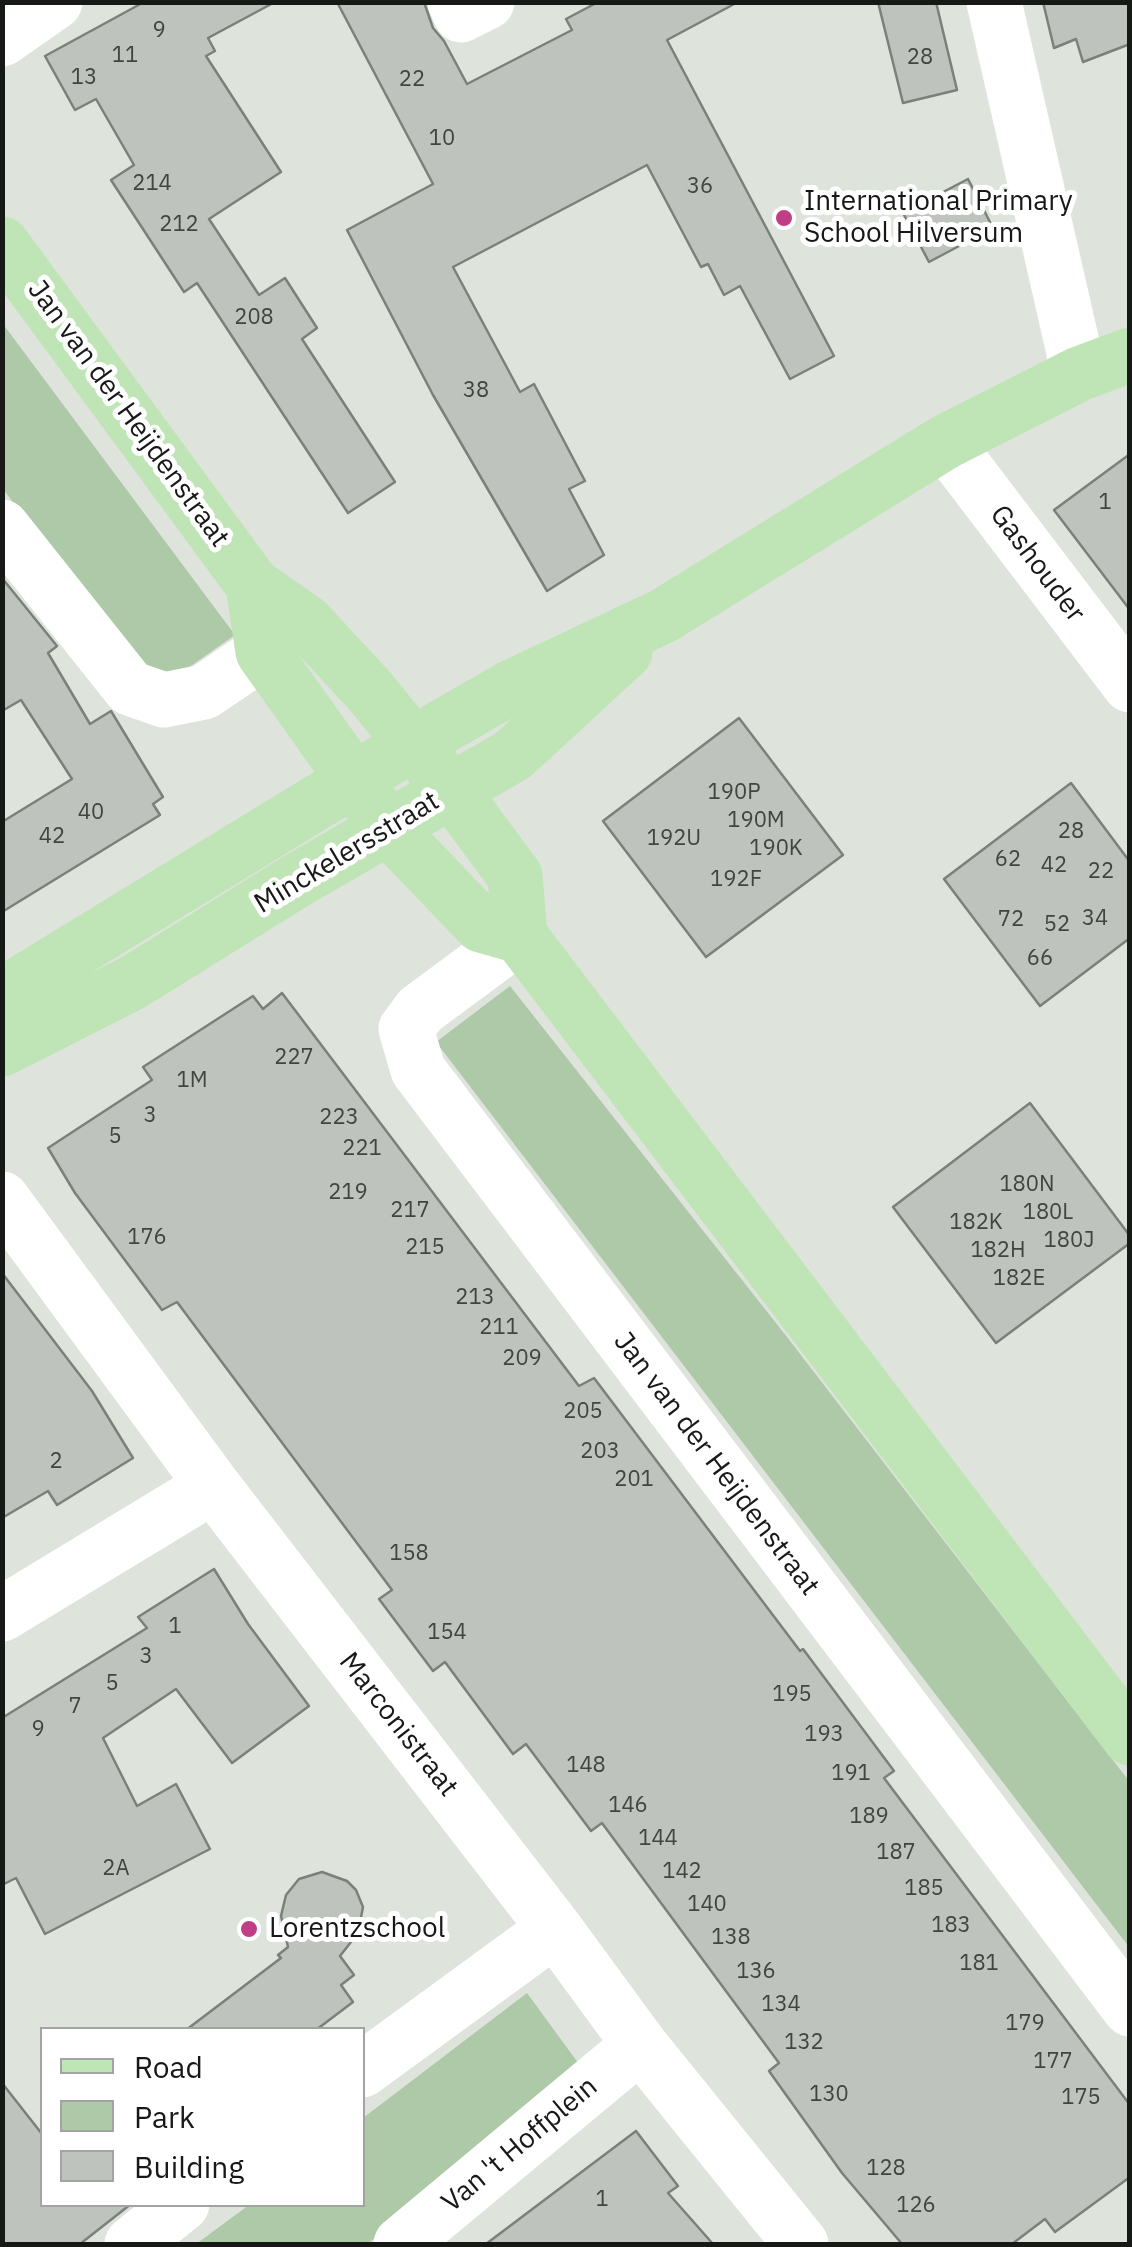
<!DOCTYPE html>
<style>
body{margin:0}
#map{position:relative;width:1132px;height:2247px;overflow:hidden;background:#dee3dc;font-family:"IBM Plex Sans",sans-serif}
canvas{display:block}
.frame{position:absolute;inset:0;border:5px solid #171917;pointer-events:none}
.legend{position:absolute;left:40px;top:2027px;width:325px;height:180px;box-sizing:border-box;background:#fff;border:2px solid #a2a3a2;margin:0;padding:12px 18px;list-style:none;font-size:30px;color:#171917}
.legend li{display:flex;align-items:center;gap:20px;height:50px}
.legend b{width:50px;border:2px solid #a2a3a2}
</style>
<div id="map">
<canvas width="1132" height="2247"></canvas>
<div class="frame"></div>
<ul class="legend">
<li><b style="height:12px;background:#bfe5b6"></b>Road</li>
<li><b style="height:28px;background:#adc9a7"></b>Park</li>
<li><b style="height:28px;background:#bec4bd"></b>Building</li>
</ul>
</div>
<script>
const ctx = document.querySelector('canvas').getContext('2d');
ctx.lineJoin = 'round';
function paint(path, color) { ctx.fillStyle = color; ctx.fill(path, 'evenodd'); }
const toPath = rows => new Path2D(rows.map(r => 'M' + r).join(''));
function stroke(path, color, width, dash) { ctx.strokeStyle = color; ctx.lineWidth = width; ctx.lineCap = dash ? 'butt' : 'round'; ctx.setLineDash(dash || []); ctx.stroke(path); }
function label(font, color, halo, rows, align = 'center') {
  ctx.font = font + ' "IBM Plex Sans",sans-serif'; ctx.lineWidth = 10; ctx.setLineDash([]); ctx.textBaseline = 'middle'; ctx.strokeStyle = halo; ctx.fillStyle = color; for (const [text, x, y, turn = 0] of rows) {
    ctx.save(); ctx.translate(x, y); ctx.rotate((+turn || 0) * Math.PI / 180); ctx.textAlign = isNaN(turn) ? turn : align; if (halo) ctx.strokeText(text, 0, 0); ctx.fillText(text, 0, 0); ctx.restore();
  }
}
paint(toPath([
 [3,324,235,635,178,675,149,671,107,627,3,489],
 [510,986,787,1337,1129,1781,1129,1947,436,1042],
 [527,1993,587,2075,367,2244,196,2244,249,2205,362,2204,363,2118]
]), '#adc9a7');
const building = toPath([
 [144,2,275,2,208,38,215,51,206,56,281,172,209,219,259,295,285,278,317,328,302,339,395,482,348,513,197,283,184,292,111,180,134,165,96,99,75,110,45,56,144,2],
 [337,2,424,2,433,28,444,41,467,84,572,30,566,19,598,2,738,2,667,40,834,356,790,379,740,286,724,295,708,264,701,267,647,165,453,267,520,392,534,384,585,481,569,489,604,555,547,591,433,395,347,230,433,184,337,2],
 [878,2,936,2,957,90,903,103,878,2],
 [1043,2,1130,2,1130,44,1083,62,1076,39,1054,48,1043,2],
 [968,179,993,228,929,262,903,213,968,179],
 [1130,454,1130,610,1054,510,1130,454],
 [2,578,57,646,48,653,90,724,111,711,163,797,153,804,160,815,2,912,2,822,72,779,21,700,2,711,2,578],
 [739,718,843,855,706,957,603,821,739,718],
 [1071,783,1130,862,1130,938,1040,1006,944,879,1071,783],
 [282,993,579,1386,594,1378,800,1651,803,1649,894,1771,884,1778,1130,2105,1130,2177,1055,2232,1045,2219,1012,2244,902,2244,842,2173,769,2071,779,2063,602,1823,591,1831,526,1744,513,1754,445,1662,433,1671,379,1599,392,1590,177,1302,162,1310,75,1193,48,1148,152,1080,143,1067,253,996,263,1009,282,993],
 [1030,1103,1130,1236,1130,1243,996,1343,893,1207,1030,1103],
 [2,1273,92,1391,133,1458,57,1505,48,1491,2,1518,2,1273],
 [214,1569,248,1624,309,1706,232,1763,176,1689,103,1738,137,1806,176,1784,210,1849,45,1934,16,1878,2,1885,2,1718,147,1628,138,1617,214,1569],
 [322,1872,347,1881,356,1890,363,1907,358,1933,340,1956,354,1975,341,1985,353,2002,316,2030,186,2030,281,1958,278,1955,288,1947,281,1916,286,1895,299,1879,322,1872],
 [2,2083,42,2134,42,2204,131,2204,80,2244,2,2244,2,2083],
 [636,2131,678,2186,668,2193,713,2244,486,2244,636,2131]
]);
paint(building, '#bec4bd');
stroke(building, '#7b807a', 2.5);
stroke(toPath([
 [455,2,461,15,487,2],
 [994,2,1079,374],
 [2,39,55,2],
 [945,442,1130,685],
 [2,527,130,688,164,700,204,692,263,652],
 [520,936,420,1010,406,1029,418,1070,1130,2009],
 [2,1199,213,1486,555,1929,640,2045,801,2244],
 [2,1614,213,1486],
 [362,2070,555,1929],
 [132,2244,182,2204],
 [401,2244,640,2045]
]), '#fff', 55);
stroke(toPath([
 [2,244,253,585,306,622,368,689,452,791,515,876,520,936,1130,1738],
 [253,585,263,652,388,828,481,925,520,936],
 [2,995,414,743,508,689,663,616,945,442,1079,374,1130,355],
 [2,1049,132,983,296,881,513,755,625,652]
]), '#bfe5b6', 55);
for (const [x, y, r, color] of [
 [784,218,10,"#c03e86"],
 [249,1929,10,"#c03e86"]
]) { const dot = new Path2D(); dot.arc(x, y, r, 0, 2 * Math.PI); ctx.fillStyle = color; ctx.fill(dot); stroke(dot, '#fff', 4); }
label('22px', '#414440', null, [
 ["9",159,31],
 ["11",125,56],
 ["28",920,58],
 ["13",84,78],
 ["22",412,80],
 ["10",442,139],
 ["214",152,184],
 ["36",700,187],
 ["212",179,225],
 ["208",254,318],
 ["38",476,391],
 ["1",1105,503],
 ["190P",734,793],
 ["40",91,813],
 ["190M",756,821],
 ["28",1071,832],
 ["42",52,837],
 ["192U",674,839],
 ["190K",776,849],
 ["62",1008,860],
 ["42",1054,866],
 ["22",1101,872],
 ["192F",736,880],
 ["34",1095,919],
 ["72",1011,920],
 ["52",1057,925],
 ["66",1040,959],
 ["227",294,1058],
 ["1M",192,1081],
 ["3",150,1116],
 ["223",339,1118],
 ["5",115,1137],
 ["221",362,1149],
 ["180N",1027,1185],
 ["219",348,1193],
 ["217",410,1211],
 ["180L",1048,1213],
 ["182K",976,1223],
 ["176",147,1238],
 ["180J",1069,1241],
 ["215",425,1248],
 ["182H",998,1251],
 ["182E",1019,1279],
 ["213",475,1298],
 ["211",499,1328],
 ["209",522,1359],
 ["205",583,1412],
 ["203",600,1452],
 ["2",56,1462],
 ["201",634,1480],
 ["158",409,1554],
 ["1",175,1627],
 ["154",447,1633],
 ["3",146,1657],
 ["5",112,1684],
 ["195",792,1695],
 ["7",75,1707],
 ["9",38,1730],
 ["193",824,1735],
 ["148",586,1766],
 ["191",851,1774],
 ["146",628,1806],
 ["189",869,1817],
 ["144",658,1839],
 ["187",896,1853],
 ["2A",116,1869],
 ["142",682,1872],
 ["185",924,1889],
 ["140",707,1905],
 ["183",951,1926],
 ["138",731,1938],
 ["181",979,1964],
 ["136",756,1972],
 ["134",781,2005],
 ["179",1025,2024],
 ["132",804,2043],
 ["177",1053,2062],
 ["130",829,2095],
 ["175",1081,2098],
 ["128",886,2169],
 ["1",602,2200],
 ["126",916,2206]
]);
label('28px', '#171917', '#fff', [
 ["International Primary",804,202],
 ["School Hilversum",804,234],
 ["Lorentzschool",269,1929]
], 'left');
label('28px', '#171917', '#fff', [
 ["Jan van der Heijdenstraat",128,414,54],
 ["Gashouder",1037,564,53],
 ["Minckelersstraat",347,853,-31],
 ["Jan van der Heijdenstraat",716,1464,53],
 ["Marconistraat",398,1725,52],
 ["Van 't Hoffplein",520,2145,-40]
]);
</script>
